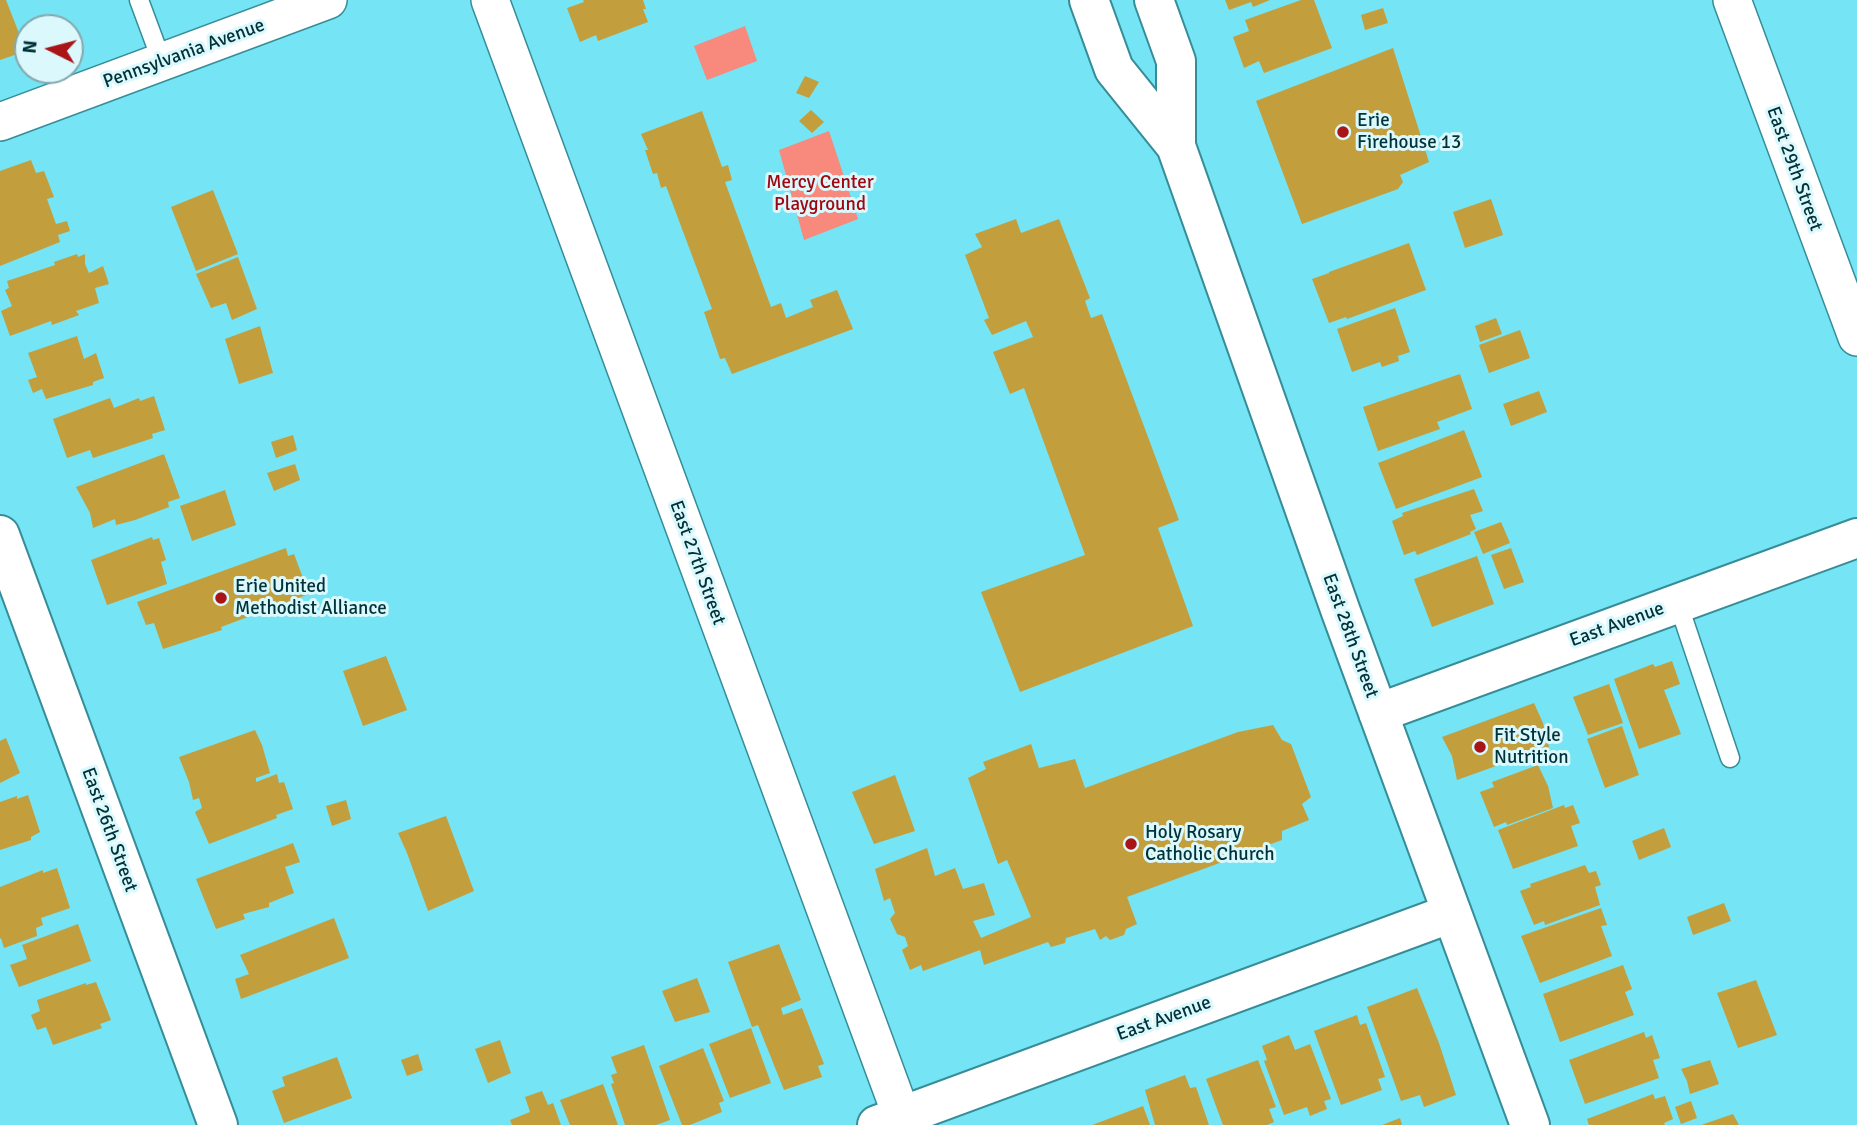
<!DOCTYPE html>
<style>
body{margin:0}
#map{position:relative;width:1857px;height:1125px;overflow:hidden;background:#75e4f4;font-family:Signika,sans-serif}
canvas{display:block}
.north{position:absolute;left:14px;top:14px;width:70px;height:70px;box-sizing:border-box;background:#dbf8fd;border:2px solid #83a9af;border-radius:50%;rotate:276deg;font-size:19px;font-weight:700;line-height:28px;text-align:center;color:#003339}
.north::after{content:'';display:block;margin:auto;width:24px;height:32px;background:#a91517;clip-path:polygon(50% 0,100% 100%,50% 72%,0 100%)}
</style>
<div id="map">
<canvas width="1857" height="1125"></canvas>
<div class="north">N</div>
</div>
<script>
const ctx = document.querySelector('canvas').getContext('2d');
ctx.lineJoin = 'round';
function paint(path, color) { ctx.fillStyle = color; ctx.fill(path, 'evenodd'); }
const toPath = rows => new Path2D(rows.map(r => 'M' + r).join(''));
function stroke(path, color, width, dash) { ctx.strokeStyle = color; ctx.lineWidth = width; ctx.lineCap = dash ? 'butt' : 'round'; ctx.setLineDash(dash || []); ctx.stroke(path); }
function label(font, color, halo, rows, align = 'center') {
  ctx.font = font + ' Signika,sans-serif'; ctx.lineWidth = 6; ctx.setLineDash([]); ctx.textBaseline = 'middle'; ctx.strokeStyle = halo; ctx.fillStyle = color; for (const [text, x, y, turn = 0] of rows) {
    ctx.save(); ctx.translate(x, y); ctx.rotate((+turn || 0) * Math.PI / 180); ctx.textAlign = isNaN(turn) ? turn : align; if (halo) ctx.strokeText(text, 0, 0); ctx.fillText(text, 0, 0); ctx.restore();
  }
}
paint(toPath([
 [745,26,757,61,707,80,694,46],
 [829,131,858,219,804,240,779,150]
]), '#f7897d');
paint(toPath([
 [0,0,6,0,26,51,0,60],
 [583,0,643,0,646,9,643,9,648,22,598,41,596,35,580,42,567,8,584,2],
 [1225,0,1270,0,1253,7,1251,2,1229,10],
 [1301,0,1314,0,1332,48,1264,73,1259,61,1244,68,1233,37,1249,31,1245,20],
 [1383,8,1388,23,1365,30,1361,15],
 [1393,48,1429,162,1400,175,1403,182,1398,189,1302,224,1256,101],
 [805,76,819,82,809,98,796,93],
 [811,110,824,122,812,133,799,121],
 [702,111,722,167,728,165,732,180,725,182,771,307,781,303,786,318,813,307,810,300,837,290,853,329,732,374,725,358,720,359,704,312,712,309,666,186,661,188,657,173,653,174,645,150,648,150,641,134],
 [31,160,36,173,44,171,54,197,47,199,56,224,67,221,70,231,58,235,60,242,0,266,0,171],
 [213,190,238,254,196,271,171,207],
 [1491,199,1503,235,1465,248,1453,212],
 [1016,219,1021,233,1059,219,1090,298,1085,301,1091,318,1102,314,1179,520,1158,528,1193,626,1020,692,981,592,1085,555,1024,388,1010,394,993,352,1033,337,1026,321,992,335,984,320,989,318,965,255,982,247,975,234],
 [1409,243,1426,290,1347,319,1346,317,1329,323,1312,279,1329,273,1329,272],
 [77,254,78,257,85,254,85,264,89,273,103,266,109,284,95,288,99,303,76,311,79,315,52,325,51,321,10,336,1,311,12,306,5,290,9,288,7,281,55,265,54,262],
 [238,257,257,309,232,320,226,303,211,308,196,274],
 [1395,308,1410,352,1398,356,1399,361,1382,367,1380,362,1352,372,1337,329],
 [1496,318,1502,334,1480,342,1475,326],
 [260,326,273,373,239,384,225,339],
 [1520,330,1530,358,1489,373,1479,345],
 [77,336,84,359,96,353,104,378,93,382,93,385,46,399,42,389,33,393,28,380,37,377,28,353],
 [1460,374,1472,409,1437,422,1440,429,1378,451,1363,407],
 [1539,391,1547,412,1511,426,1503,404],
 [154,396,165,430,152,434,153,438,93,458,90,450,67,458,53,419,110,398,114,408,139,398,140,401],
 [1464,430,1482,477,1396,509,1378,463],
 [293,435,297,450,276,458,271,442],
 [164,454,180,498,168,502,169,507,135,520,116,525,115,519,93,528,90,513,76,487],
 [295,464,300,480,274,491,267,473],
 [1474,489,1483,511,1470,515,1476,529,1470,532,1471,534,1417,555,1415,551,1404,555,1392,521,1403,516,1402,513],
 [225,490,236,525,192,541,180,506],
 [1501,522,1510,543,1483,554,1474,532],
 [152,537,153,540,159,538,166,560,161,562,167,584,107,605,91,560],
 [286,548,288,556,294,554,309,594,221,627,222,630,163,649,154,623,146,625,137,602],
 [1511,548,1524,582,1504,589,1491,555],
 [1477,556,1494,604,1432,627,1414,579],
 [386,656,407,710,363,726,343,671],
 [1672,661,1680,684,1664,690,1681,734,1639,749,1614,679,1653,664,1655,667],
 [1609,684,1623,723,1588,735,1573,697],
 [1534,703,1543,723,1549,747,1457,780,1452,756,1442,737],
 [1273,725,1282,740,1291,744,1311,797,1302,804,1309,820,1282,831,1282,840,1127,897,1137,924,1126,929,1124,935,1110,940,1106,936,1100,940,1095,929,1066,938,1065,943,1051,947,1048,942,984,965,980,950,923,971,921,965,910,970,902,950,908,946,905,937,897,934,890,919,895,913,890,898,884,901,875,869,927,848,935,876,955,868,963,889,984,883,995,915,973,921,981,938,1031,917,1007,860,998,864,968,778,986,769,983,762,1031,744,1039,768,1075,759,1085,788,1238,732],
 [1622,726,1639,775,1605,788,1587,739],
 [255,730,262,745,270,773,256,778,256,782,277,774,279,783,284,782,293,809,276,815,277,818,209,844,195,812,202,808,199,798,193,800,189,782,179,757],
 [6,738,20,773,0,783,0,741],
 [1538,765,1548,786,1553,808,1507,825,1506,822,1494,827,1480,792,1494,787,1492,782],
 [895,775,915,831,874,844,852,792],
 [28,795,40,832,31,837,31,840,0,850,0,802,17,796,17,799],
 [346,800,351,819,332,826,326,806],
 [1564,805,1565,808,1573,805,1580,823,1571,826,1578,846,1513,869,1498,830],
 [446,816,474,891,428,911,407,853,398,833],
 [1664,828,1671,847,1639,860,1632,841],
 [293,843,300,862,285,867,294,893,269,903,269,907,243,914,245,919,216,929,196,879],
 [1585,865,1589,873,1596,871,1601,885,1595,887,1600,905,1545,925,1544,921,1534,925,1520,891,1531,887,1530,884],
 [57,868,70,908,41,918,43,925,36,928,37,936,4,948,1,938,0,939,0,887,43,870,43,873],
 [1724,903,1731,921,1693,935,1687,917],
 [1601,908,1607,925,1601,926,1612,956,1540,983,1521,936],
 [334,918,349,958,241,999,235,979,249,974,240,955],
 [78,924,91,961,19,987,10,965,27,959,22,945],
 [779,944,801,1000,781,1008,783,1015,802,1008,824,1064,818,1066,822,1077,784,1090,758,1025,752,1027,728,962],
 [1623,965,1632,989,1625,992,1634,1015,1560,1042,1543,994],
 [697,978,710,1012,675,1022,662,991],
 [1756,980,1777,1035,1738,1048,1717,993],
 [96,982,111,1020,100,1024,102,1028,53,1045,46,1027,37,1030,31,1015,40,1011,37,1000,86,983,86,985],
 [1417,988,1439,1043,1456,1095,1424,1107,1420,1095,1401,1101,1367,1007],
 [1357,1015,1360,1025,1366,1023,1385,1077,1378,1079,1382,1090,1341,1105,1314,1031],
 [751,1028,771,1083,730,1098,709,1044],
 [1644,1032,1646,1038,1652,1035,1660,1058,1653,1060,1659,1078,1585,1104,1569,1060],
 [1289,1035,1295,1050,1310,1044,1331,1099,1324,1101,1327,1109,1310,1116,1307,1107,1284,1115,1264,1061,1267,1060,1262,1046],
 [500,1040,511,1073,488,1083,475,1049],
 [644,1045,670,1120,656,1125,625,1125,611,1084,614,1083,611,1075,617,1073,611,1057],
 [703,1048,724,1101,719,1103,722,1112,690,1125,682,1125,659,1066],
 [418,1054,423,1070,407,1076,401,1060],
 [337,1057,352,1098,284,1123,272,1091,285,1086,282,1077],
 [1258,1060,1276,1107,1269,1109,1274,1122,1267,1125,1223,1125,1206,1079],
 [1710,1060,1719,1084,1690,1094,1687,1081,1681,1069],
 [1185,1075,1190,1088,1196,1087,1209,1125,1155,1125,1145,1090],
 [603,1084,618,1125,570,1125,560,1100],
 [542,1091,548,1105,553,1103,561,1125,512,1125,510,1120,530,1112,525,1097],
 [1653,1094,1655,1099,1665,1096,1673,1119,1664,1123,1665,1125,1589,1125,1587,1119],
 [1691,1101,1697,1118,1681,1124,1675,1107],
 [1143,1106,1150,1125,1092,1125],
 [1733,1114,1739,1125,1701,1125],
 [1400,1118,1402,1125,1382,1125]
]), '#c39e3d');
const lane = toPath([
 [139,0,162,62],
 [1678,603,1730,758]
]);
const street = toPath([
 [490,0,905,1125],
 [1732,0,1857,337],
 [0,122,328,0]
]);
const secondary = toPath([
 [1089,0,1114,69,1176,146,1341,612,1530,1125],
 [1154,0,1176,61,1176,146],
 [1378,713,1857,538],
 [877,1125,1452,913]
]);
const primary = toPath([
 [0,535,218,1125]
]);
stroke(lane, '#368d98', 21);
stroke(street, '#368d98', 40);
stroke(secondary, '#368d98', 42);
stroke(primary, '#368d98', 42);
stroke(lane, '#fff', 18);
stroke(street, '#fff', 37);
stroke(secondary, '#fff', 38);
stroke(primary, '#fff', 38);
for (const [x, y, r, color] of [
 [1343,132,7,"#a91517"],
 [221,598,7,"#a91517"],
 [1480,747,7,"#a91517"],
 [1131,844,7,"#a91517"]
]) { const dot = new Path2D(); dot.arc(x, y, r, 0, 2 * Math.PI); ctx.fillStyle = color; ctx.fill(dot); stroke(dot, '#dbf8fd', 2.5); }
label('19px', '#003339', '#dbf8fd', [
 ["Pennsylvania Avenue",184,54,-20],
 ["East 29th Street",1794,169,70],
 ["East 27th Street",697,563,70],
 ["East Avenue",1617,625,-20],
 ["East 28th Street",1350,636,70],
 ["East 26th Street",109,830,70],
 ["East Avenue",1164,1019,-20]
]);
label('19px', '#003339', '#dbf8fd', [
 ["Erie",1357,121],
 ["Firehouse 13",1357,143],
 ["Erie United",235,587],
 ["Methodist Alliance",235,609],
 ["Fit Style",1494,736],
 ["Nutrition",1494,758],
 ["Holy Rosary",1145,833],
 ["Catholic Church",1145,855]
], 'left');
label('19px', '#a3050e', '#dbf8fd', [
 ["Mercy Center",820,183],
 ["Playground",820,205]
]);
</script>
